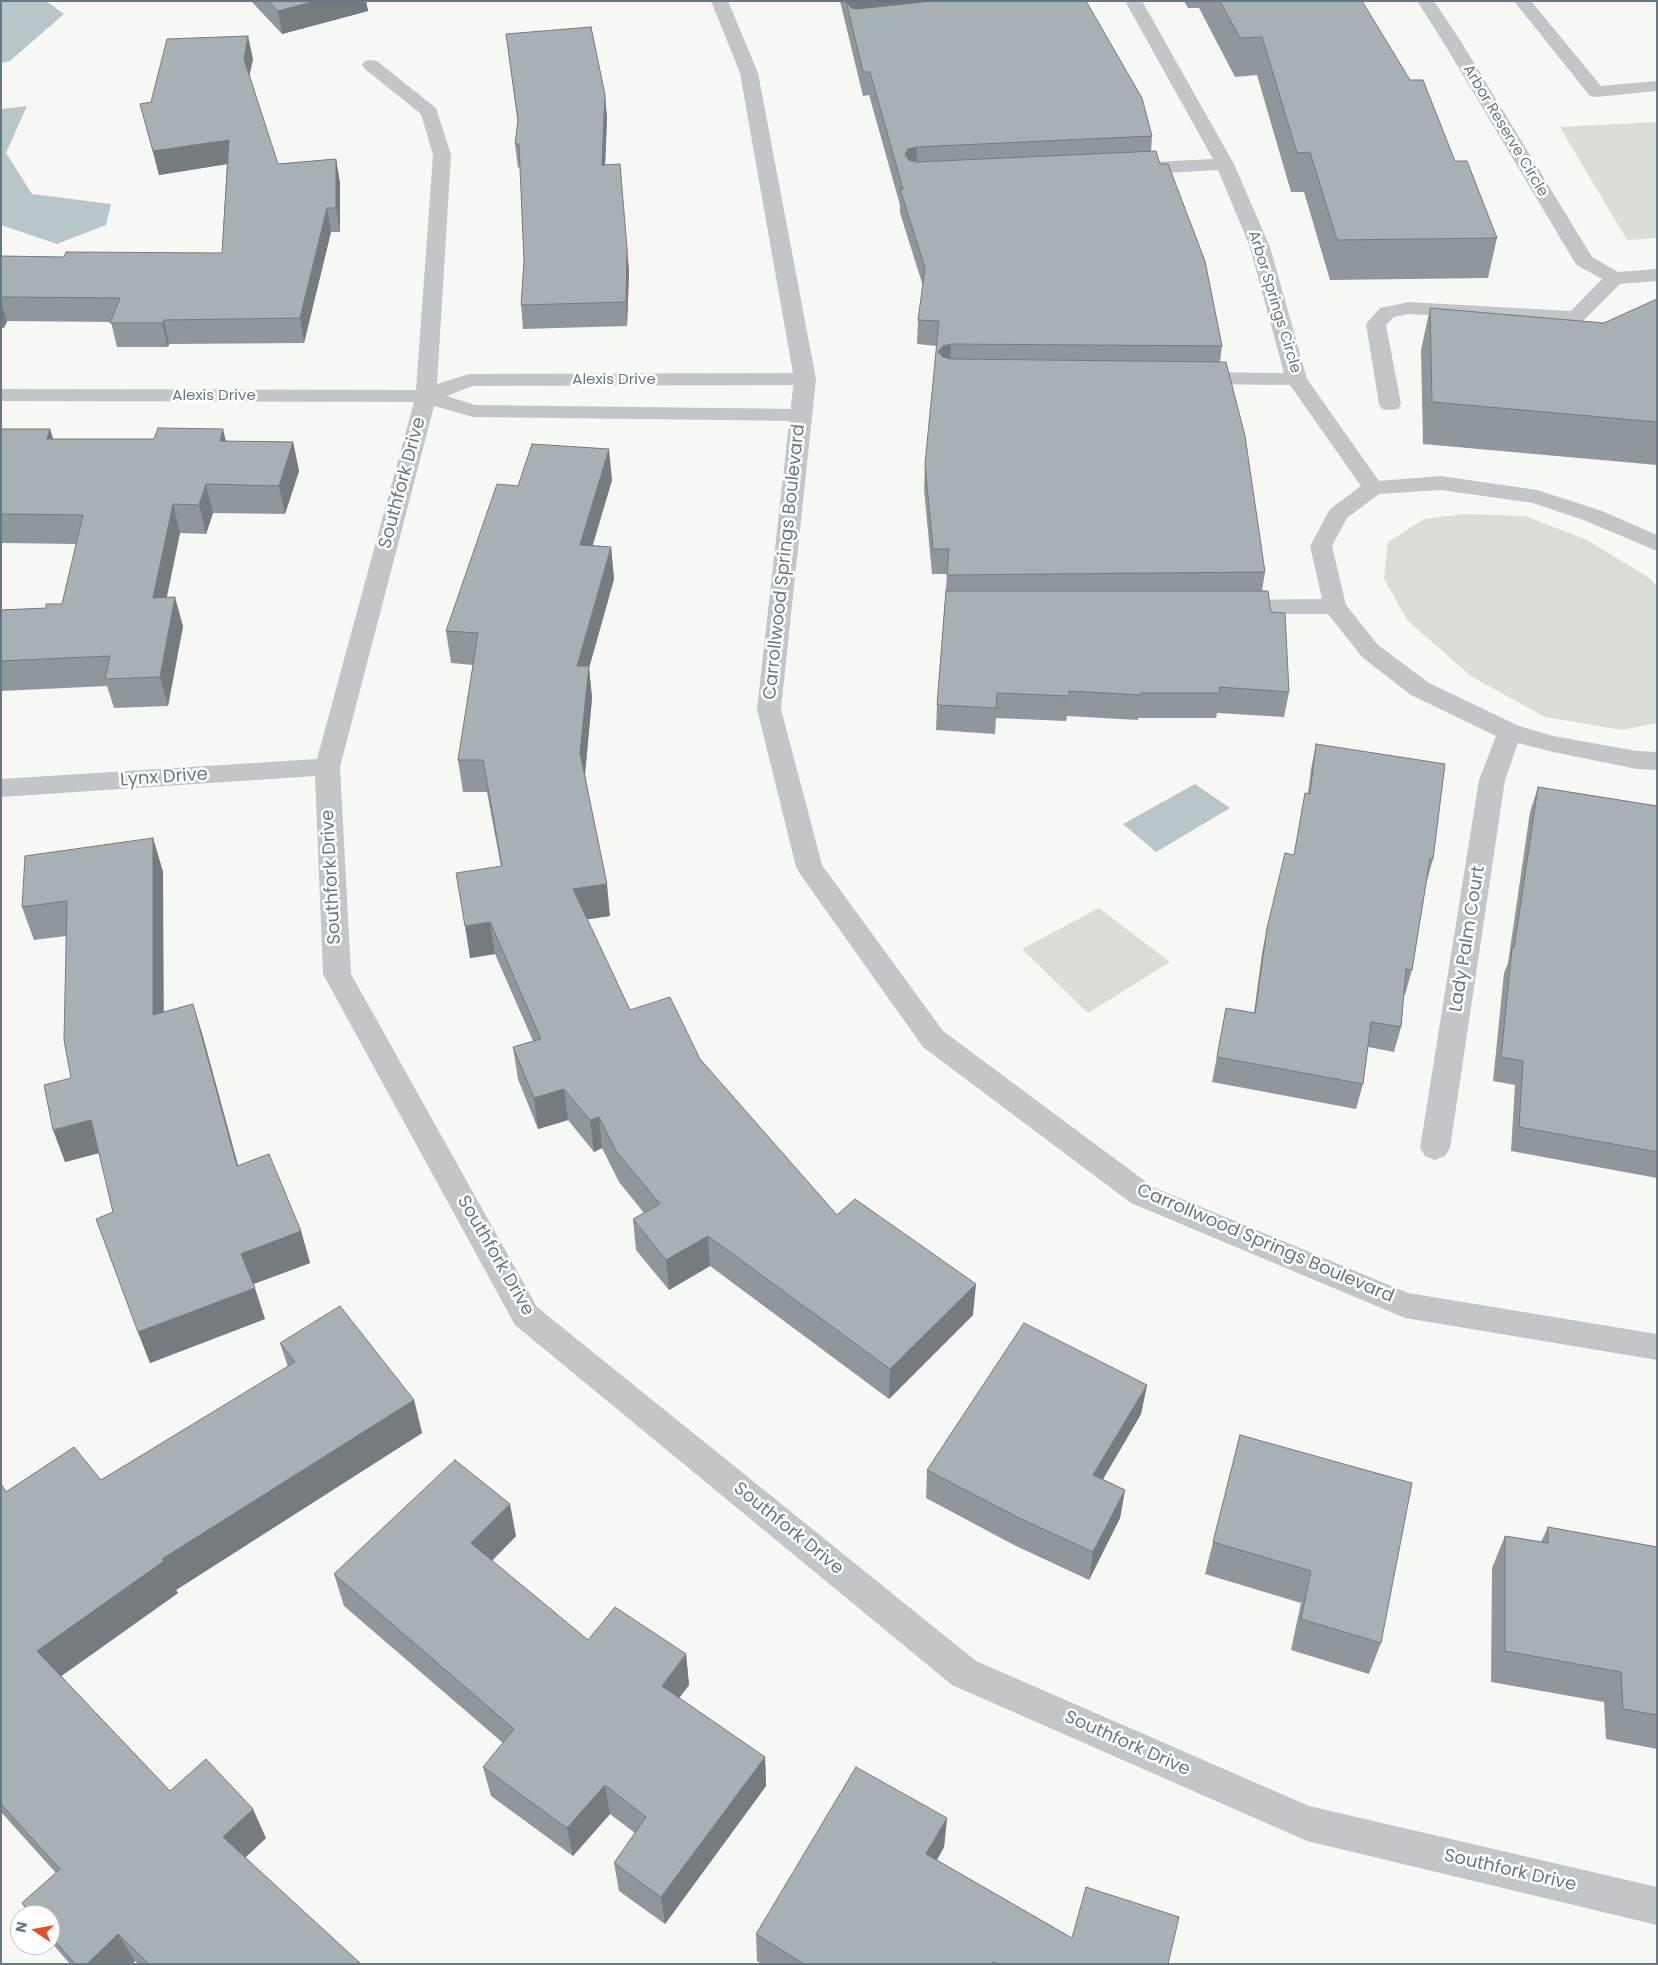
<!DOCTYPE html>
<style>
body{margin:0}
#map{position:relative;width:1658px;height:1965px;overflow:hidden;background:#f7f7f4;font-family:Poppins,sans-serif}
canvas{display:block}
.frame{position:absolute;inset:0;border:2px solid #657885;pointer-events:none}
.north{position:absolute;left:10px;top:1905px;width:50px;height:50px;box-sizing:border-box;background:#fff;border:1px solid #c1c9ce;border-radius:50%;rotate:282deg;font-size:14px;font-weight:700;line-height:20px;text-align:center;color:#657885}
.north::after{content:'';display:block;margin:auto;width:18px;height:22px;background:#e64f25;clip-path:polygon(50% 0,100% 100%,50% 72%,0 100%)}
</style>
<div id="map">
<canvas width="1658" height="1965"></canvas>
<div class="frame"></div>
<div class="north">N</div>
</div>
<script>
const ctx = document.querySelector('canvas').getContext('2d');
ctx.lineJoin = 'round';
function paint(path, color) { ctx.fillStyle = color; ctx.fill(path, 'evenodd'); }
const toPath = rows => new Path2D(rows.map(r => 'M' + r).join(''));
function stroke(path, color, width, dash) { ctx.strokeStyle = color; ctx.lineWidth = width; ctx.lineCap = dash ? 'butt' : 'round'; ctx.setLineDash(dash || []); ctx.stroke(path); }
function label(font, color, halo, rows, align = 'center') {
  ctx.font = font + ' Poppins,sans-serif'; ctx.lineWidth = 5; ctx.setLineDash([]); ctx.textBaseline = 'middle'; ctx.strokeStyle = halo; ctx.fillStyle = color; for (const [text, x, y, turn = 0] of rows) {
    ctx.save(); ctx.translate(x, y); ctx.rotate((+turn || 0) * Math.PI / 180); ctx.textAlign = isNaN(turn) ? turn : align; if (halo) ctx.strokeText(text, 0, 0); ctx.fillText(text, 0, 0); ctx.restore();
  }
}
paint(toPath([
 [1657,122,1657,238,1627,240,1560,127],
 [1464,514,1525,516,1587,540,1648,577,1657,586,1657,723,1621,730,1545,717,1472,677,1408,621,1384,579,1388,542,1424,519],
 [1099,908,1170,962,1088,1013,1022,949]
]), '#d8ded5');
paint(toPath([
 [1,1,46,1,64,14,10,61,1,63],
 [27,106,6,153,32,194,111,204,106,225,57,244,1,225,1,109],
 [1195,784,1230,808,1156,852,1123,824]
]), '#b8c5c9');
paint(toPath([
 [1125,1,1142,1,1234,164,1270,247,1307,379,1379,481,1441,476,1537,490,1602,511,1657,535,1657,551,1586,521,1533,503,1441,490,1379,494,1347,518,1332,546,1346,605,1378,645,1429,683,1519,726,1553,736,1637,751,1657,752,1657,770,1637,769,1553,752,1518,743,1505,780,1450,1148,1445,1156,1435,1160,1425,1156,1420,1148,1479,780,1496,736,1411,695,1362,657,1328,614,1234,614,1226,612,1222,607,1226,602,1234,600,1322,599,1310,546,1330,509,1361,486,1290,385,1193,384,1186,382,1182,378,1186,374,1193,372,1284,373,1250,247,1218,170,1132,175,1125,173,1123,169,1125,165,1132,163,1213,159,1125,1],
 [1417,1,1434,1,1460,40,1592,257,1618,272,1657,269,1657,281,1620,284,1583,321,1576,323,1409,314,1394,317,1386,325,1401,404,1398,409,1390,410,1382,409,1379,404,1366,324,1380,308,1409,302,1571,311,1602,279,1577,265,1574,261,1442,40,1417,1],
 [1514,1,1531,1,1601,86,1657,81,1657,91,1596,97,1590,96,1514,1],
 [371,60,377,61,436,108,451,155,437,384,469,374,805,373,812,375,816,379,812,383,805,385,472,386,447,396,475,405,801,409,809,410,812,415,809,420,801,421,473,417,434,406,340,767,351,974,537,1307,976,1661,1309,1806,1657,1887,1657,1925,1307,1841,952,1685,515,1325,323,974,315,776,1,797,1,779,317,759,414,402,1,401,1,389,416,390,433,155,421,114,365,69,362,65,365,61,371,60]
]), '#c2c6c9');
paint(toPath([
 [711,1,728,1,758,73,816,379,781,709,822,865,943,1031,1153,1187,1408,1293,1657,1334,1657,1360,1405,1318,1131,1203,923,1047,800,874,796,867,757,709,794,379,740,73,711,1]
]), '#c2c6c9');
paint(toPath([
 [251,1,366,1,368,11,282,34],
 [840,1,1086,1,1152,136,1151,152,1160,164,1222,346,1220,362,1265,572,1262,591,1271,612,1289,692,1284,717,1217,713,1216,718,1138,718,1138,720,1067,716,1066,721,996,718,995,734,936,730,937,705,947,574,932,574,924,489,925,464,937,346,917,344,918,320,923,286,900,213,900,205,869,95,863,96],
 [1184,1,1362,1,1455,161,1497,238,1488,278,1330,280,1304,192,1291,192,1257,75,1235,77,1199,8,1188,8],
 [506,34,605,95,607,118,605,165,627,248,629,272,627,326,523,329,521,305,524,261,520,167,518,168,515,144,518,123],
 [253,59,249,76,278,164,336,159,340,183,340,232,331,232,304,343,169,344,168,347,117,347,111,322,7,321,4,328,1,328,1,256,64,257,222,253,227,164,159,175,140,104,151,102],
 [1657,299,1657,465,1423,444,1421,350,1430,308,1604,323],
 [1,429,50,429,53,439,293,442,299,471,285,514,213,513,206,534,180,533,167,597,183,626,168,706,114,708,107,686,1,691,1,610,46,608,62,604,76,544,1,543],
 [612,480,593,545,611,547,614,579,589,668,592,698,585,774,610,916,587,919,630,1010,700,1059,837,1215,973,1315,889,1399,710,1266,669,1290,636,1250,633,1219,644,1213,619,1182,602,1148,594,1152,568,1120,538,1129,518,1079,513,1047,533,1041,495,954,470,958,501,867,487,792,463,792,458,760,473,665,451,663,446,631,518,486],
 [1316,744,1433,859,1426,884,1412,970,1405,995,1404,995,1401,1027,1394,1052,1368,1047,1363,1084,1356,1109,1212,1082,1226,1008,1254,1013,1262,953,1267,928,1294,855,1305,793,1308,793,1311,769],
 [1538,787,1657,806,1657,1178,1511,1151,1515,1085,1493,1081,1504,973,1508,963,1530,812],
 [153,838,163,872,163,1012,193,1004,203,1037,238,1166,301,1231,310,1263,253,1284,265,1319,150,1363,138,1332,113,1212,99,1153,65,1162,71,1078,66,936,34,940,22,907],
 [280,1343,414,1400,422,1433,176,1590,178,1593,61,1676,170,1791,266,1838,245,1858,361,1964,138,1964,135,1961,132,1964,70,1964,50,1941,50,1915,30,1915,22,1903,56,1873,1,1812,1,1484,6,1492,101,1480,288,1367],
 [1147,1385,1141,1414,1103,1479,1125,1490,1120,1518,1089,1580,1014,1545,926,1498,927,1470],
 [1240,1435,1381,1643,1369,1674,1291,1650,1301,1603,1205,1574],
 [1548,1527,1657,1547,1657,1749,1606,1739,1604,1702,1491,1682,1492,1568,1505,1536,1541,1542],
 [516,1536,492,1561,588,1640,686,1654,689,1685,679,1698,765,1757,766,1786,665,1924,619,1891,614,1863,635,1833,610,1814,573,1856,491,1796,483,1767,503,1743,344,1606,334,1574],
 [947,1818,944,1847,937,1860,1072,1938,1168,1964,762,1964,757,1961,756,1934]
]), '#90979c');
paint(toPath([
 [316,1,366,1,368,11,282,34,278,11],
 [848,1,1013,1,857,18,847,3],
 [248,36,253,59,248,82,244,59],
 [605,95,607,118,604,188,602,165],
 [229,140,234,163,159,175,153,151],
 [917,147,916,170,905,155,908,149],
 [336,159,340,183,340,232,336,208],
 [327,208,331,232,304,343,300,318],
 [627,248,629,272,627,326,626,302],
 [1,302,7,321,4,328,1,320],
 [164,320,169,344,168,347,162,323],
 [951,344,950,368,938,352,943,346],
 [50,429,59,458,47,439],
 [223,429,230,458,220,441],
 [293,442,299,471,285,514,279,486],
 [609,449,612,480,583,576,580,545],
 [206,484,213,513,206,534,199,505],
 [173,504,180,533,160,627,153,598],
 [611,547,614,579,589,668,592,698,584,785,580,753,577,666],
 [175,597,183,626,168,706,160,677],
 [153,838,163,872,164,1048,153,1015],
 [607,884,610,916,577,921,573,889],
 [490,922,495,954,470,958,465,926],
 [193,1004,203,1037,247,1198,237,1166],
 [564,1089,568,1120,538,1129,534,1098],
 [599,1117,602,1148,594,1152,590,1120],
 [91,1120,103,1152,65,1162,53,1130],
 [301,1231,310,1263,251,1285,241,1254],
 [708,1236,710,1266,669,1290,666,1260],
 [976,1284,973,1315,889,1399,890,1369],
 [255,1288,265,1319,150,1363,138,1332],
 [1147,1385,1141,1414,1089,1503,1093,1475],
 [414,1400,422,1433,176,1590,178,1593,53,1682,37,1651,162,1559],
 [1125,1490,1120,1518,1089,1580,1093,1552],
 [510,1504,516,1536,478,1575,471,1543],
 [686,1654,689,1685,665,1716,662,1686],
 [765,1757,766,1786,665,1924,661,1897],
 [605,1785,610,1814,573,1856,567,1828],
 [253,1809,266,1838,236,1866,223,1837],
 [947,1818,944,1847,924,1882,926,1854],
 [118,1934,135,1961,132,1964,87,1964]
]), '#757b7f');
const building = toPath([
 [268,1,316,1,278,11,268,1],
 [846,1,848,1,847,3,851,8,857,9,932,1,1086,1,1142,98,1152,136,917,147,908,149,905,155,909,160,917,162,1156,151,1160,164,1168,164,1205,261,1222,346,951,344,943,346,938,352,943,357,951,359,1226,362,1245,436,1265,572,947,575,949,549,933,549,925,464,939,321,918,320,925,268,900,189,903,189,870,72,863,72,846,1],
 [1220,1,1362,1,1410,80,1423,80,1455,161,1467,161,1497,238,1337,240,1310,152,1297,153,1262,37,1240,38,1220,1],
 [591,27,605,95,602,165,620,164,627,248,626,302,521,305,524,261,519,144,515,144,518,120,506,34,591,27],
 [248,36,244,59,278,164,336,159,336,208,327,208,300,318,164,320,162,323,110,323,120,298,1,297,1,256,64,257,66,252,222,253,229,140,153,151,140,104,151,102,167,39,248,36],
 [1657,299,1657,422,1432,402,1430,308,1604,323,1657,299],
 [158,428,223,429,220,441,293,442,279,486,206,484,199,505,173,504,153,598,175,597,160,677,105,679,110,656,1,661,1,610,46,608,46,604,62,604,83,515,1,514,1,429,50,429,47,439,154,439,158,428],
 [532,444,609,449,580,545,611,547,577,666,589,666,580,753,607,884,573,889,630,1010,670,997,700,1059,837,1215,855,1199,976,1284,890,1369,708,1236,666,1260,633,1219,660,1204,616,1151,599,1117,590,1120,564,1089,534,1098,513,1047,541,1039,490,922,465,926,456,873,502,866,483,760,458,760,478,633,446,631,497,484,518,486,532,444],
 [946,591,1268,591,1271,612,1285,613,1289,692,1219,687,1220,693,1141,693,1141,695,1069,691,1069,696,997,693,996,708,937,705,946,591],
 [1316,744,1445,764,1433,859,1430,859,1412,970,1406,969,1401,1027,1371,1022,1363,1084,1217,1057,1226,1008,1255,1013,1267,928,1285,853,1294,855,1305,793,1310,794,1316,744],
 [1538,787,1657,806,1657,1152,1519,1127,1523,1061,1501,1057,1512,948,1514,948,1538,787],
 [153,838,153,1015,193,1004,237,1166,269,1154,301,1231,241,1254,255,1288,138,1332,96,1219,113,1212,91,1120,53,1130,44,1085,71,1078,64,1040,67,901,22,907,25,856,153,838],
 [340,1306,414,1400,162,1559,164,1561,37,1651,170,1791,206,1759,253,1809,223,1837,361,1964,149,1964,118,1934,87,1964,75,1964,50,1935,50,1915,32,1915,22,1903,60,1869,1,1804,1,1484,6,1492,74,1447,101,1480,295,1362,280,1343,340,1306],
 [1024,1323,1147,1385,1093,1475,1125,1490,1093,1552,1017,1517,927,1470,1024,1323],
 [1240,1435,1412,1483,1381,1643,1301,1619,1311,1571,1213,1542,1240,1435],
 [455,1460,510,1504,471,1543,588,1640,615,1607,686,1654,662,1686,765,1757,661,1897,614,1863,646,1817,605,1785,567,1828,483,1767,514,1729,334,1574,455,1460],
 [1548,1527,1657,1547,1657,1715,1623,1709,1621,1672,1505,1651,1505,1536,1548,1543,1548,1527],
 [856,1767,947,1818,926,1854,1072,1938,1086,1887,1179,1917,1168,1964,999,1964,993,1962,992,1964,804,1964,756,1934,856,1767]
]);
paint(building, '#a7b0b5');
stroke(building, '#757b7f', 1);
label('15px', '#657885', '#fff', [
 ["Arbor Reserve Circle",1505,131,59],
 ["Arbor Springs Circle",1274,302,73],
 ["Alexis Drive",614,380],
 ["Alexis Drive",214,396]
]);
label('18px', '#657885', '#fff', [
 ["Southfork Drive",403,483,-75],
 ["Carrollwood Springs Boulevard",785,562,-84],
 ["Lynx Drive",164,778,-4],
 ["Southfork Drive",332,877,-93],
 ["Lady Palm Court",1468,939,-81],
 ["Carrollwood Springs Boulevard",1265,1244,23],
 ["Southfork Drive",495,1256,60],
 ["Southfork Drive",788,1529,39],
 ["Southfork Drive",1127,1744,24],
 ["Southfork Drive",1510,1871,13]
]);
</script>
